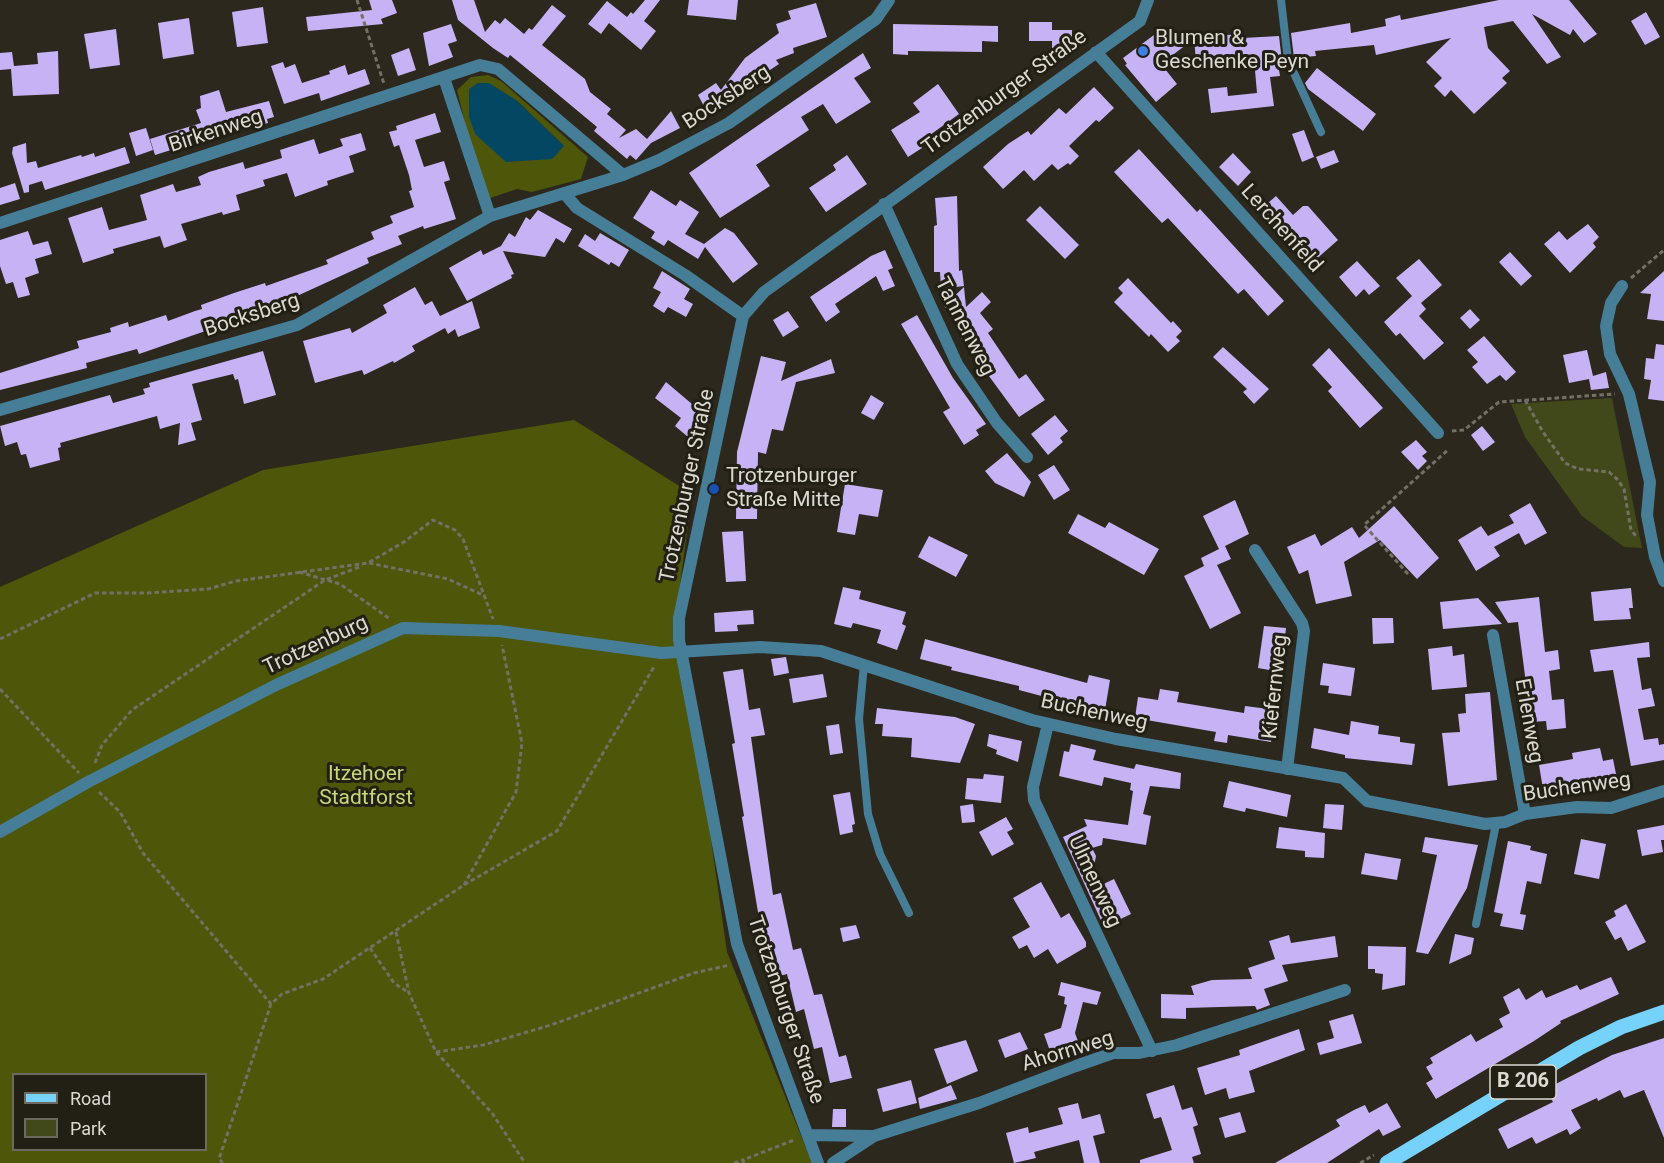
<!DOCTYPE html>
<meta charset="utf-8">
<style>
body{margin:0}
#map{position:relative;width:1664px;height:1163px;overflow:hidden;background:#2c281d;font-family:Roboto,sans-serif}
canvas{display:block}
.legend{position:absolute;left:12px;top:1073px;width:195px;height:78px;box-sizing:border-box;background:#221f14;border:2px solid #6c6960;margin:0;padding:8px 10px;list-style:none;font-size:18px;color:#dcd9d2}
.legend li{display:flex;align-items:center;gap:12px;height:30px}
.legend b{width:30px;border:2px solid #6c6960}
</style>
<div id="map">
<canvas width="1664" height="1163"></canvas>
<ul class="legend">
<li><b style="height:8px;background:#76d2fa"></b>Road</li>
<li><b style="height:16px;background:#414819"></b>Park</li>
</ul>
</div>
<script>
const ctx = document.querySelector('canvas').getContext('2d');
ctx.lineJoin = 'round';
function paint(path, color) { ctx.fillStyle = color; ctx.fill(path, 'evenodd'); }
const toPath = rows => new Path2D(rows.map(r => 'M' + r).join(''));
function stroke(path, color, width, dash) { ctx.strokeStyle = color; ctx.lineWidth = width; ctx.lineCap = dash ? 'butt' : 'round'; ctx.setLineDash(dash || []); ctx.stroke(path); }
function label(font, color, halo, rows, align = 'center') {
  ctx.font = font + ' Roboto,sans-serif'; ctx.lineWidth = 6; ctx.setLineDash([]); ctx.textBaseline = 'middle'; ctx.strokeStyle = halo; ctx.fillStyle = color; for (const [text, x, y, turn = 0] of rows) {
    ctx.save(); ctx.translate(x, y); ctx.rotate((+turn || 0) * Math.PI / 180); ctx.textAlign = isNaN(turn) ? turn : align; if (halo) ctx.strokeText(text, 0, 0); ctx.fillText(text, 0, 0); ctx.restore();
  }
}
paint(toPath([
 [1612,398,1642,548,1624,547,1582,516,1525,437,1511,404]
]), '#414819');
paint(toPath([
 [488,75,501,81,588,157,581,179,532,192,517,189,490,198,468,136,457,90,471,77],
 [469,90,516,100,564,146,470,100],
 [574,420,692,494,674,630,703,784,727,952,812,1163,0,1163,0,587,263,470],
 [14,1074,206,1074,206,1150,14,1150]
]), '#4d5609');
paint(toPath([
 [478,83,489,83,516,100,564,146,552,159,506,162,475,134,469,117,469,89]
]), '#034762');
paint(toPath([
 [369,0,392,0,397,13,381,19,383,24,308,31,306,17,372,10],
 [452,0,474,0,485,32,495,20,500,24,505,18,524,34,529,28,532,30,552,5,566,16,542,45,585,79,590,92,611,109,607,114,626,130,619,138,636,129,647,139,671,111,680,128,651,143,636,160,630,155,627,159,594,131,597,127,537,77,510,55,508,58,493,48,458,20],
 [645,0,660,0,644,21,656,31,641,50,609,23,601,34,588,24,607,1,627,17,631,12,633,14],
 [689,0,738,0,736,20,687,15],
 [1499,0,1569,0,1597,34,1584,43,1573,29,1570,35,1532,14,1561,57,1547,64,1513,21,1484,27,1488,48,1510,71,1502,78,1507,83,1474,114,1451,90,1445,97,1434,86,1442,78,1426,62,1451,38,1376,55,1374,45,1315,51,1316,56,1294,58,1291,33,1350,23,1351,33,1386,26,1385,19,1400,15,1401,20],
 [816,3,827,37,793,48,794,53,776,60,779,64,707,112,698,95,716,83,721,90,745,58,779,33,776,24,791,19,788,11],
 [263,7,268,43,237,47,232,12],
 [1646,12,1660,37,1645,45,1631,21],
 [189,18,194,54,163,59,158,23],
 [1029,22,1052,22,1052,30,1072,30,1072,49,1052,49,1052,41,1029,41],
 [451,24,457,41,448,44,453,57,429,66,423,33],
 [893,24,998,26,998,42,982,41,982,52,908,51,908,55,893,54],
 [116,29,120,65,90,69,84,34],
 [1158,32,1191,41,1161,64,1177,84,1156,102,1125,65,1127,64,1123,58],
 [1243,34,1243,38,1279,36,1282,62,1278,63,1280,76,1270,77,1274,106,1211,113,1208,89,1227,87,1228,96,1257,93,1254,59,1196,62,1194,37],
 [409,48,416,70,398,76,391,55],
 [58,51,59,94,13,96,11,69,0,70,0,53,12,52,14,66,38,64,37,53],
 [863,53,871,68,854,78,871,102,836,124,823,104,801,117,809,130,756,165,770,186,720,218,689,173],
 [283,62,285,68,295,64,302,83,330,74,329,71,345,65,348,75,365,69,370,84,321,101,319,93,284,104,271,66],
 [1317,68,1376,114,1363,131,1308,89,1305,83],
 [938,84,959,114,919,143,922,148,908,157,891,130,920,112,913,103],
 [1094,87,1114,108,1099,122,1096,120,1069,146,1079,156,1070,165,1068,163,1058,170,1052,164,1034,181,1024,170,1003,189,983,167,1008,144,1028,131,1031,135,1059,108,1066,114],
 [219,90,226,112,269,101,274,117,267,119,268,123,251,128,250,125,235,130,233,124,205,133,206,139,155,155,150,139,201,123,196,110,201,108,200,96],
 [435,113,441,132,415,140,424,167,444,161,450,180,444,182,456,219,424,229,423,226,398,236,402,244,367,258,369,263,297,296,298,299,139,354,137,349,86,363,87,368,0,390,0,373,79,348,77,341,111,332,110,328,128,322,129,327,166,315,168,321,195,311,202,309,201,305,234,293,265,283,266,286,328,264,326,260,374,239,371,232,393,223,390,216,414,207,409,191,412,190,409,175,399,145,394,147,389,132,397,130,396,126],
 [146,128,153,150,136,156,129,133],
 [1304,130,1314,157,1302,162,1292,134],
 [361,133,366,150,349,156,354,172,327,181,328,185,295,197,287,173,263,180,265,186,236,195,240,210,223,215,222,212,181,224,187,240,164,248,160,236,113,249,114,253,83,263,68,218,102,207,109,230,147,220,140,195,173,184,176,192,201,185,198,177,209,172,243,162,245,169,282,158,280,150,314,139,319,154,343,146,340,139],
 [26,143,27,163,36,161,38,168,81,155,82,157,94,153,95,157,125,147,130,163,45,190,42,181,29,185,29,192,24,193,12,153,13,147],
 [1139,149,1197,212,1200,209,1284,301,1268,316,1244,289,1238,294,1168,218,1162,223,1114,172],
 [1334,150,1339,162,1321,169,1316,157],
 [1233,153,1251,172,1238,186,1219,167],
 [847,155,867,184,826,212,809,188,836,170,833,165],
 [15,183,20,199,0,205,0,188],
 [651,190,676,206,680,200,699,212,685,234,704,244,725,228,734,233,758,264,733,283,705,247,698,259,668,240,664,246,651,238,655,232,633,218],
 [957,196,959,271,962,270,964,286,941,289,940,272,934,272,934,226,937,225,935,198],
 [1276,196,1293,215,1303,206,1308,206,1338,240,1313,262,1281,225,1277,229,1260,210],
 [1040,206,1079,245,1065,259,1026,220],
 [538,210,572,229,564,243,556,238,545,257,503,251,514,274,511,275,512,278,467,301,449,268,481,250,483,255,501,246,509,233,515,237,526,217,530,220],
 [1588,224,1599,237,1593,243,1596,247,1570,273,1544,244,1559,231,1567,240],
 [28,231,33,245,48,241,52,254,35,259,39,273,25,278,30,295,18,298,13,282,6,284,0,266,0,240],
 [600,233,629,250,619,267,611,262,609,265,578,246,585,234,595,241],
 [885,250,893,268,888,270,895,286,883,291,876,276,835,304,840,312,826,322,810,297,871,256],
 [1510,252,1532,276,1521,286,1499,262],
 [1419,259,1442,285,1421,303,1426,309,1419,316,1444,343,1424,360,1400,333,1396,336,1384,322,1412,296,1396,278],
 [1357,261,1380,286,1369,295,1364,289,1356,297,1339,277],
 [662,271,690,289,684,299,693,304,686,317,668,307,664,313,653,306,661,292,653,288],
 [1664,271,1664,321,1647,319,1651,294,1640,293],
 [1128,278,1171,323,1173,321,1182,331,1176,337,1180,341,1168,352,1151,334,1149,337,1114,302,1123,293,1118,288],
 [415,287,425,305,432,301,440,316,472,301,480,328,458,337,455,329,448,334,445,328,412,346,415,351,394,363,393,361,364,375,362,370,315,383,303,341,350,328,352,333,387,313,383,305],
 [964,287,966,307,982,292,991,302,980,313,993,329,988,333,1019,379,1026,374,1045,400,1019,417,961,338,969,332,944,306],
 [1470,309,1480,320,1470,329,1460,318],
 [788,311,799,327,783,337,773,320],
 [917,315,953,378,986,424,976,430,979,435,964,445,943,412,950,408,901,324],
 [1484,336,1516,372,1506,381,1500,375,1487,384,1472,367,1478,362,1467,350],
 [1656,344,1664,345,1664,401,1648,399,1651,380,1644,379,1646,358,1654,359],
 [1223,347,1269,389,1254,404,1243,392,1247,389,1213,357],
 [1329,348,1383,408,1360,428,1328,391,1332,387,1312,365],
 [1587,350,1593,376,1606,372,1609,388,1591,390,1589,379,1569,383,1563,355],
 [263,351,276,395,244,404,238,379,235,380,233,374,192,384,202,420,191,423,196,440,178,445,180,423,160,429,157,416,60,443,61,447,58,448,60,460,30,468,26,454,21,455,17,442,5,446,0,426,110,395,113,403,145,394,143,389,150,387,149,383],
 [761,356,786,362,781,381,831,359,835,373,796,382,783,431,772,429,766,454,758,452,757,519,736,519,737,452],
 [666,382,705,415,688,437,675,426,681,418,655,398],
 [871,395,884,403,874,420,861,413],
 [1055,415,1068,431,1060,438,1063,442,1048,455,1031,434],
 [1482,426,1495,442,1483,451,1471,435],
 [1416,440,1427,452,1422,456,1427,461,1418,470,1401,452],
 [1007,453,1031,482,1024,497,995,483,985,471],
 [1054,465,1070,490,1054,500,1038,475],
 [845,484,883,490,878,517,859,514,855,535,837,532],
 [1235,500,1249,534,1219,549,1203,516],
 [1530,503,1547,533,1525,545,1519,533,1494,547,1500,556,1476,571,1458,540,1481,526,1488,536,1514,523,1509,515],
 [1394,506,1439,558,1417,579,1380,540,1344,562,1352,596,1316,604,1308,570,1299,574,1287,547,1315,534,1321,546,1352,527,1359,538],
 [1078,514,1105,528,1109,522,1159,549,1144,575,1068,533],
 [743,531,746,581,726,582,722,532],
 [929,536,968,555,956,577,918,557],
 [1225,546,1231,559,1217,565,1241,613,1210,629,1184,576,1204,566,1201,558],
 [843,587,861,591,859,599,906,612,902,624,906,626,897,650,877,643,881,630,853,623,851,628,834,624],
 [1631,588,1633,608,1629,608,1631,619,1594,621,1591,592],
 [1539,597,1545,652,1558,650,1560,669,1549,671,1552,700,1564,699,1566,728,1547,730,1546,721,1531,722,1518,622,1508,623,1495,602],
 [1478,598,1502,624,1443,629,1440,602],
 [753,610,754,624,737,625,738,631,715,632,714,613],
 [1372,618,1393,618,1394,643,1373,644],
 [1264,626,1286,628,1282,666,1276,665,1275,671,1258,668],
 [925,639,1087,683,1089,675,1110,680,1105,710,1064,702,1019,690,1019,686,951,670,952,667,920,659],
 [1649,642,1650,657,1637,658,1642,690,1651,688,1655,706,1638,709,1644,740,1658,738,1659,745,1664,744,1664,760,1631,766,1613,670,1594,672,1590,650],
 [1452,646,1453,656,1464,654,1467,687,1432,690,1428,649],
 [786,657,789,673,774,676,771,659],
 [1323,663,1355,668,1351,696,1328,693,1329,686,1320,685],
 [743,669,749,710,760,708,765,735,751,737,773,895,781,893,793,950,801,948,814,995,822,994,839,1057,846,1055,852,1078,830,1083,822,1047,814,1049,804,1009,796,1012,787,974,780,976,772,941,759,944,756,930,761,930,742,817,744,816,732,744,735,743,723,672],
 [823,674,827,697,793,703,789,679],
 [1160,689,1179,692,1177,702,1244,713,1245,706,1276,710,1271,742,1228,735,1227,743,1214,741,1216,732,1135,718,1138,697,1158,700],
 [1490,692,1497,780,1448,786,1442,733,1460,732,1458,714,1466,713,1465,694],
 [877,708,955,717,975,724,960,763,911,757,912,738,882,736,883,724,875,724],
 [1351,721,1379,726,1378,734,1400,737,1400,742,1415,744,1412,765,1345,758,1345,755,1311,748,1314,728,1349,735],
 [839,724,843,753,830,755,826,726],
 [989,734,1022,741,1018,762,996,754,997,750,987,746],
 [1071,744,1096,750,1093,760,1134,769,1136,764,1181,773,1180,789,1150,786,1143,814,1151,816,1146,845,1103,838,1102,845,1092,848,1096,856,1089,891,1114,879,1131,914,1104,927,1063,837,1087,826,1084,819,1128,825,1133,791,1130,790,1131,783,1104,777,1102,786,1059,776,1064,751,1069,752],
 [1600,748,1603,761,1613,759,1617,779,1587,785,1586,780,1543,789,1539,765,1573,759,1572,753],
 [984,774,1004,776,1001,803,965,799,967,778,983,779],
 [1229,781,1291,795,1287,817,1246,808,1245,812,1223,807],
 [850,792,855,824,852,825,853,832,840,835,833,795],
 [973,804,975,822,962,823,960,806],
 [1325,804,1344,805,1342,830,1323,828],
 [1006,817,1013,829,1007,832,1014,844,992,856,979,832],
 [1664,825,1664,840,1661,840,1663,852,1642,856,1637,830],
 [1279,827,1325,833,1324,858,1305,857,1305,851,1276,848],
 [1425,837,1478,845,1467,888,1428,954,1416,952,1437,855,1422,852],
 [1581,839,1606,844,1599,879,1574,874],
 [1508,841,1531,846,1530,850,1547,854,1541,884,1527,881,1520,914,1526,915,1523,930,1500,926,1503,914,1494,912],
 [1365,853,1401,859,1397,880,1361,874],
 [1041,882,1061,918,1069,913,1086,942,1086,947,1057,964,1048,949,1034,958,1027,945,1019,949,1012,937,1030,927,1013,898],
 [1626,904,1646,942,1628,951,1621,937,1615,940,1605,922,1616,916,1614,911],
 [856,925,860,938,843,942,840,928],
 [1455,934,1474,938,1471,954,1449,964],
 [1289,935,1291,943,1335,936,1338,957,1282,965,1288,981,1264,989,1270,1005,1257,1010,1255,1006,1186,1008,1186,1019,1161,1018,1161,994,1194,995,1191,986,1212,980,1252,979,1248,968,1275,959,1269,941],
 [1368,946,1406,947,1405,985,1382,990,1383,974,1375,973,1375,969,1368,969],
 [1611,977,1619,994,1560,1021,1561,1023,1534,1041,1436,1099,1426,1083,1433,1079,1426,1067,1433,1063,1430,1058,1471,1034,1476,1042,1503,1027,1499,1019,1510,1013,1503,997,1519,988,1526,1000,1542,990,1546,998,1577,985,1580,990],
 [1061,982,1101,992,1097,1005,1083,1002,1075,1033,1079,1044,1051,1054,1044,1034,1061,1028,1067,1005,1064,1004,1065,997,1058,995],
 [1353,1014,1362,1043,1320,1055,1317,1043,1334,1038,1329,1021],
 [1299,1029,1305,1050,1249,1071,1255,1092,1229,1099,1226,1088,1205,1095,1197,1068,1240,1055,1239,1050],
 [1020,1032,1028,1049,1005,1058,998,1040],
 [1664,1038,1664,1138,1644,1090,1624,1098,1620,1090,1598,1101,1597,1098,1571,1110,1581,1128,1570,1135,1567,1129,1536,1144,1532,1137,1508,1149,1498,1129,1553,1102,1546,1089,1612,1055],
 [966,1040,978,1071,947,1084,934,1049],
 [911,1080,917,1103,883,1112,877,1089],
 [951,1085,957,1099,920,1109,918,1098],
 [1174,1085,1182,1110,1192,1107,1198,1125,1193,1127,1201,1154,1192,1157,1194,1163,1140,1163,1140,1160,1172,1150,1161,1117,1154,1119,1146,1094],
 [1078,1103,1082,1119,1100,1114,1105,1133,1093,1136,1100,1163,1084,1163,1079,1140,1034,1152,1036,1158,1014,1163,1006,1133,1028,1127,1029,1133,1063,1124,1058,1108],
 [1387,1103,1401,1127,1383,1136,1379,1129,1327,1163,1275,1163,1340,1126,1336,1120,1354,1110,1365,1105,1369,1113],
 [833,1109,846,1109,846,1127,832,1127],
 [1240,1112,1246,1132,1225,1138,1219,1118]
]), '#c6b3f5');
stroke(toPath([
 [357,0,384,84],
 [1631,278,1664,250],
 [1525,400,1543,432,1565,463,1578,469,1609,472,1618,480,1624,489,1631,530,1636,536],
 [1452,431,1464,430,1499,402,1615,394],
 [369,563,448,579,483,595],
 [299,572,340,584,390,619],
 [1408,574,1364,525,1449,449],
 [0,639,95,593,147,593,208,589,236,581,368,563,404,542,433,520,455,530,463,539,493,619],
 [0,689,79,773],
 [95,763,102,745,132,710,325,580,362,566],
 [99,792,120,812,143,853,271,1004],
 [464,885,516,792,522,743,502,645],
 [396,932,409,993,436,1052,492,1113,525,1163],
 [370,948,394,983,409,993],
 [436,1052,483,1045,551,1025,694,973,730,965],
 [223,1163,219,1159,271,1004,282,994,323,979,464,885,557,831,655,665],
 [734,1163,743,1160],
 [744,1163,743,1160,794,1140],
 [1360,1163,1374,1155]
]), '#737066', 3, [4.5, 3]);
stroke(toPath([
 [1281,0,1288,60,1321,132],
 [864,664,859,719,868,814,880,854,909,913],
 [1476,924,1496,824]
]), '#477e97', 8);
stroke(toPath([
 [1096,52,1438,433],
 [444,78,490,216],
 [565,194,577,208,685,275,743,316],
 [884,204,957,364,997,423,1027,457],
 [0,223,480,65,498,69,623,175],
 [1622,286,1611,303,1606,326,1610,354,1629,394,1650,482,1647,515,1655,557,1664,581],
 [0,410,297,325,490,216,623,175,659,160,729,123,876,19,889,0],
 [1255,550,1302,623,1304,631,1287,769],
 [1493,635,1525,814],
 [1048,724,1033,787,1034,800,1152,1051],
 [0,832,88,782,276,685,403,628,499,631,661,653,760,647,821,651,1032,720,1116,739,1343,778,1367,801,1485,824,1505,822,1525,814,1577,807,1611,808,1664,791],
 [808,1135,872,1136],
 [818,1163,737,944,679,640,679,618,743,316,764,292,1140,21,1148,0],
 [833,1163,874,1136,979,1103,1076,1066,1113,1053,1139,1053,1177,1045,1345,990]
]), '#477e97', 12);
stroke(toPath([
 [1387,1163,1579,1048,1621,1027,1664,1012]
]), '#76d2fa', 15);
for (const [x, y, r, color] of [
 [1143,51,6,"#3f7fe0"],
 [714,489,6,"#1a4fb4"]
]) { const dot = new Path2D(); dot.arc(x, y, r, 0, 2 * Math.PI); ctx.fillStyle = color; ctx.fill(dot); stroke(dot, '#221f14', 2); }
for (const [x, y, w] of [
 [1523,1082,66]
]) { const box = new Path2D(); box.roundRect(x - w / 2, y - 17, w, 34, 4.5); ctx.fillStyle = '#221f14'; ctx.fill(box); stroke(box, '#dcd9d2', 1.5); }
label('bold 20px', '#dcd9d2', null, [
 ["B 206",1523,1082]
]);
label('21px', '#dcd9d2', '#221f14', [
 ["Blumen &",1155,39],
 ["Geschenke Peyn",1155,63],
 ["Trotzenburger",726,477],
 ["Straße Mitte",726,501]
], 'left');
label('21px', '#dcd9d2', '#221f14', [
 ["Trotzenburger Straße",1005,93,-36],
 ["Bocksberg",727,98,-33],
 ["Birkenweg",216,132,-18],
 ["Lerchenfeld",1281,229,48],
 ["Bocksberg",252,316,-18],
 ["Tannenweg",964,327,63],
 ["Trotzenburger Straße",688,486,-78],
 ["Trotzenburg",316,646,-25],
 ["Kiefernweg",1276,687,-84],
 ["Buchenweg",1094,713,12],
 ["Erlenweg",1528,721,80],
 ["Buchenweg",1577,788,-8],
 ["Ulmenweg",1094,882,65],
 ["Trotzenburger Straße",785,1010,71],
 ["Ahornweg",1068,1052,-17]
]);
label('21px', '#c7d775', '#221f14', [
 ["Itzehoer",366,775],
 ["Stadtforst",366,799]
]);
</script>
